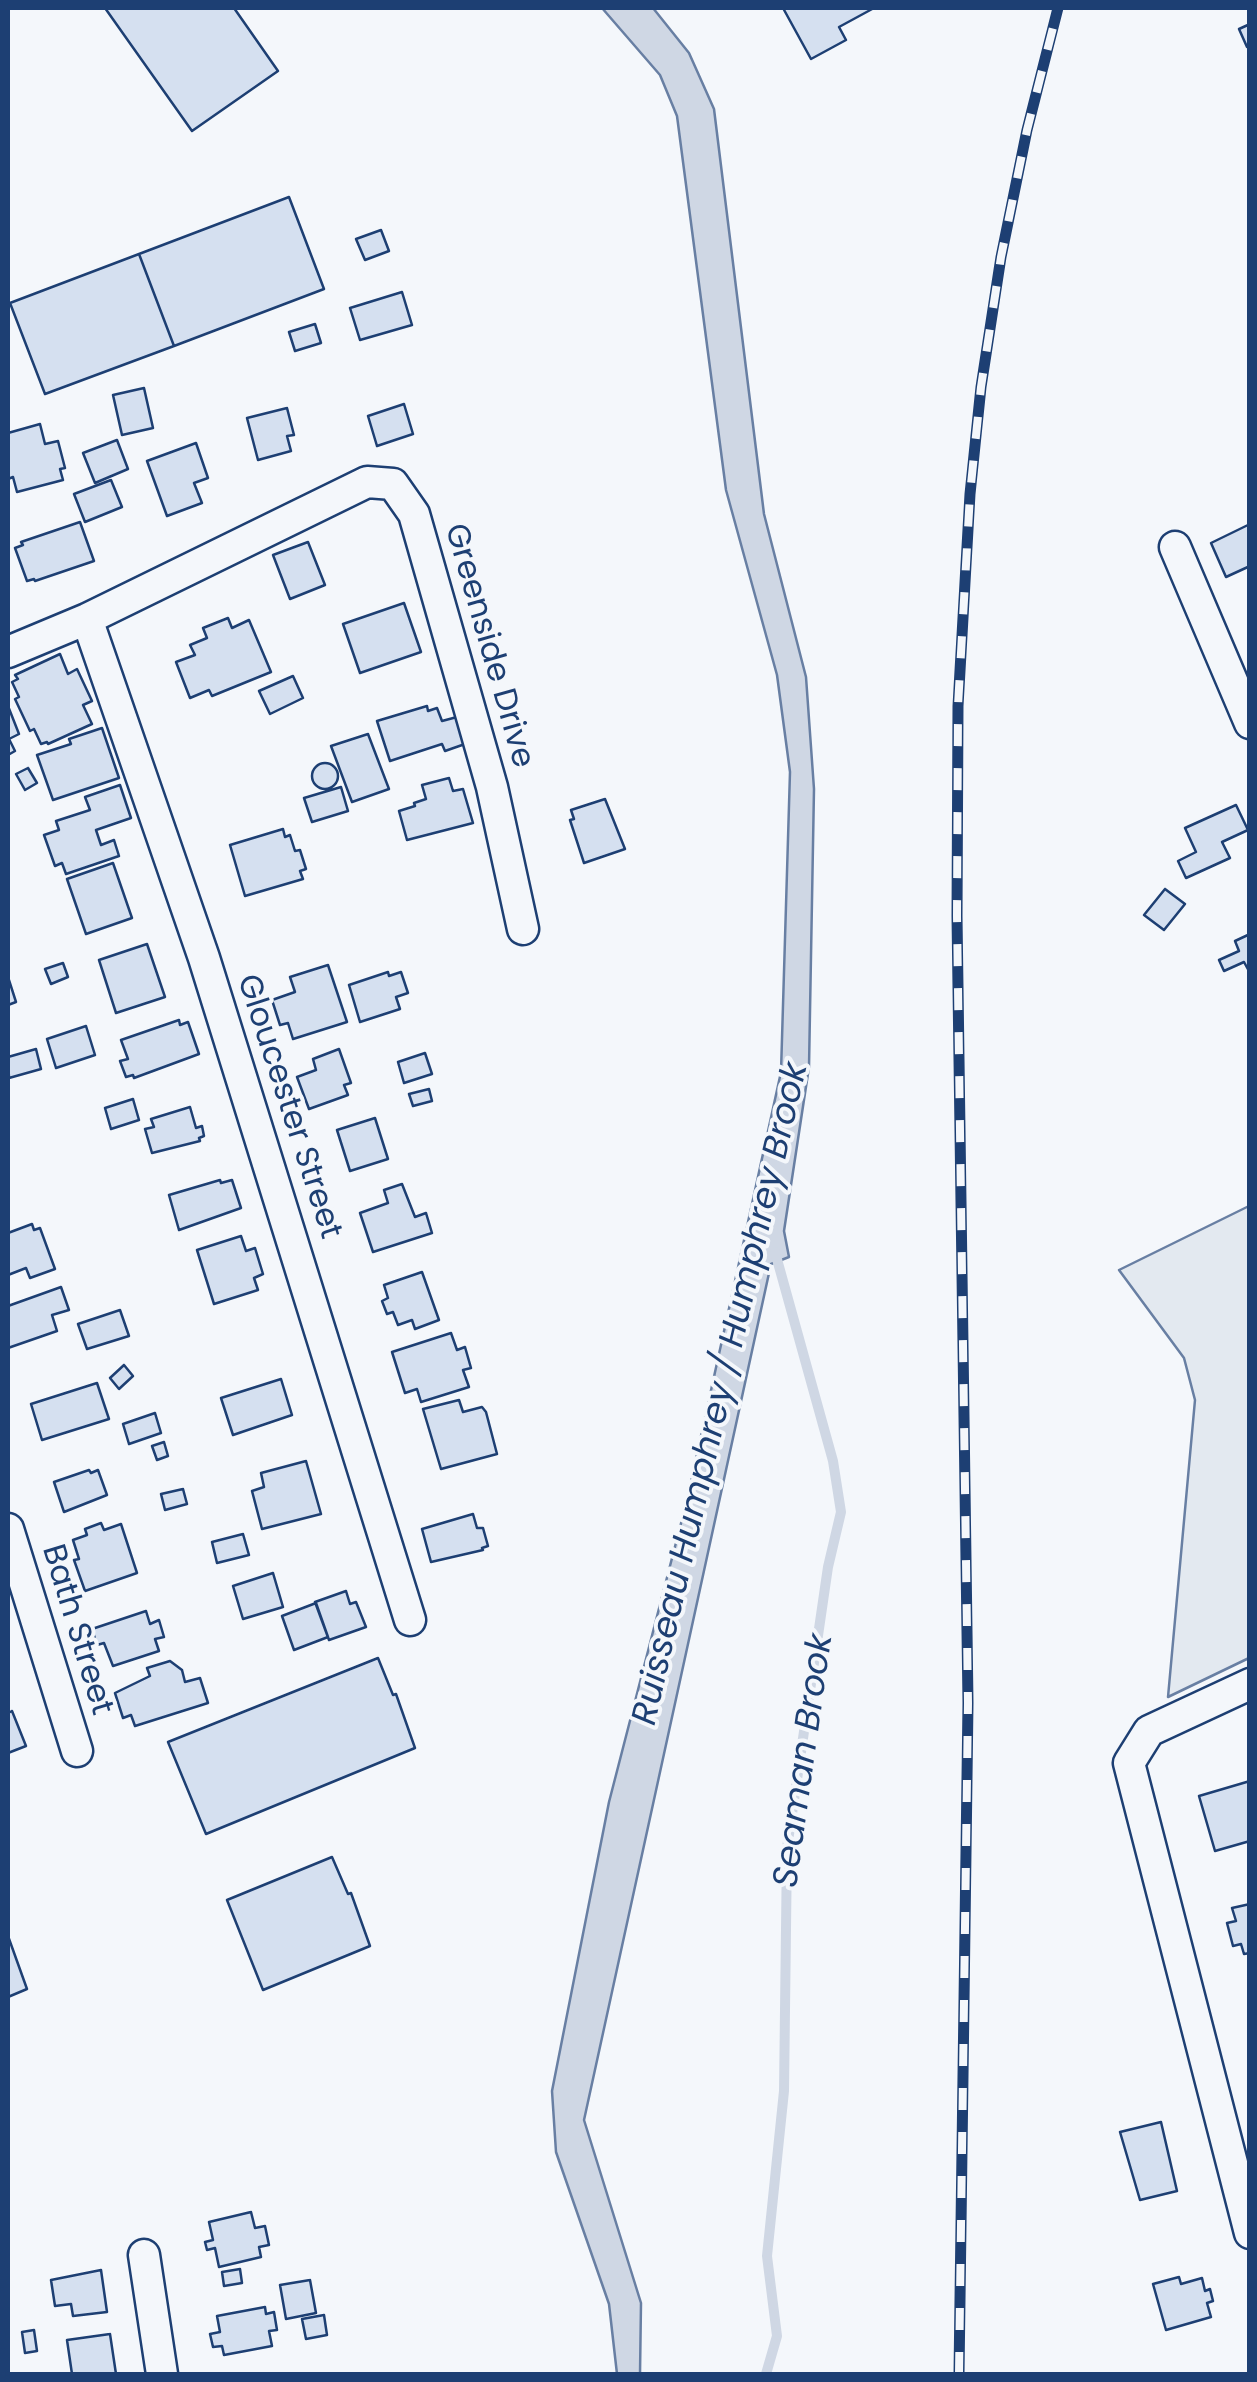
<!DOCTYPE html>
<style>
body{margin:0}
#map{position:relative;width:1257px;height:2382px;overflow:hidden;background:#f4f7fb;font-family:Poppins,sans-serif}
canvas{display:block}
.frame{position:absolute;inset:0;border:10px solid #1d3f73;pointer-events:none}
</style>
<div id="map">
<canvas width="1257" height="2382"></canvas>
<div class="frame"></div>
</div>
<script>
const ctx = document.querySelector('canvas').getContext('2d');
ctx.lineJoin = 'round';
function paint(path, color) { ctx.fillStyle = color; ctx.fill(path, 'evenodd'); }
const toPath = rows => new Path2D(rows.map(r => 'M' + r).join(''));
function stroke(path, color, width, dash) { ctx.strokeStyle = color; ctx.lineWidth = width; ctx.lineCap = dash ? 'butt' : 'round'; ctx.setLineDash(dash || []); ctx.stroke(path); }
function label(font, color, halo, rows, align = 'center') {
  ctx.font = font + ' Poppins,sans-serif'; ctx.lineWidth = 8; ctx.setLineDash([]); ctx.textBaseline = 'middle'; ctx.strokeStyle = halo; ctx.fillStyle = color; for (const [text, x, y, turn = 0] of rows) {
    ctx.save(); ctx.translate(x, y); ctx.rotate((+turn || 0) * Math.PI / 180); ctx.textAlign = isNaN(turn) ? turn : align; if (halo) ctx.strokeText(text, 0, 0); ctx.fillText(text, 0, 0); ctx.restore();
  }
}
const green = toPath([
 [1249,1206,1249,1658,1168,1697,1195,1400,1184,1358,1119,1270,1249,1206]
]);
paint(green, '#e3e9f0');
stroke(green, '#687fa3', 2.5);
const water = toPath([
 [602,8,653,8,689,53,714,109,764,514,806,677,814,789,809,1067,784,1231,789,1257,771,1264,584,2120,641,2303,640,2374,617,2374,609,2304,556,2152,552,2091,609,1802,686,1504,781,1072,790,772,777,675,726,490,677,116,660,75,602,8]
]);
paint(water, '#cfd7e4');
stroke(water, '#687fa3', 2.5);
stroke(toPath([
 [766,2374,777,2336,767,2256,784,2091,787,1848,828,1567,841,1512,833,1461,775,1252]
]), '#cfd7e4', 10);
const building = toPath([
 [105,8,234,8,278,71,192,131,105,8],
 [783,8,874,8,839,27,846,40,811,59,783,8],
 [1250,24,1250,46,1247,47,1239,29,1250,24],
 [289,197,324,289,174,346,139,254,289,197],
 [381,230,389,251,365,260,356,239,381,230],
 [139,254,174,346,45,394,10,303,139,254],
 [402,292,412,325,360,340,350,308,402,292],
 [315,324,321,343,295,351,289,332,315,324],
 [144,388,153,428,122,435,113,395,144,388],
 [404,404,413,434,377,446,368,416,404,404],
 [287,408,294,435,287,436,291,451,258,460,247,418,287,408],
 [40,424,45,444,58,441,65,468,60,469,63,480,17,492,13,477,8,479,8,433,40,424],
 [117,440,128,469,95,483,83,453,117,440],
 [196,443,208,478,194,483,202,503,167,516,147,461,196,443],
 [111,480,122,507,85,522,74,494,111,480],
 [80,522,94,561,35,581,34,579,27,581,15,548,23,545,21,542,80,522],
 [1250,524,1250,566,1226,577,1211,543,1250,524],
 [308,542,325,585,290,599,273,555,308,542],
 [404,603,421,652,360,673,343,624,404,603],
 [228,618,232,628,249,620,271,672,212,696,209,690,190,698,176,662,195,655,190,645,207,638,203,628,228,618],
 [60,654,68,674,77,669,92,701,83,705,92,724,48,744,47,742,41,744,34,729,30,731,15,699,19,697,12,682,18,679,15,675,60,654],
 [293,676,303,698,270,714,259,691,293,676],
 [8,706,19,734,9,739,15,751,8,755,8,706],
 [427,706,428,711,437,708,442,721,457,717,465,744,445,751,442,744,390,761,377,721,427,706],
 [102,728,119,778,53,800,37,755,71,744,69,739,102,728],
 [368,734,389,789,352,802,331,746,368,734],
 '312 776a13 13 0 1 1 26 0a13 13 0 1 1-26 0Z',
 [28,768,37,783,25,790,16,774,28,768],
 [449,778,453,791,463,789,473,823,407,840,399,811,415,806,414,803,426,799,422,785,449,778],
 [120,785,131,818,96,830,101,845,114,840,119,856,66,874,62,863,55,866,44,835,59,830,56,821,90,810,85,797,120,785],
 [341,787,348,811,312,822,304,798,341,787],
 [605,799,625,849,584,863,570,820,574,819,571,810,605,799],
 [1236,805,1248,830,1222,842,1230,858,1186,878,1178,861,1196,852,1185,828,1236,805],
 [283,829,285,837,290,835,295,851,300,850,306,869,300,871,303,879,245,896,230,845,283,829],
 [113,863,132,918,86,934,67,879,113,863],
 [1165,889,1185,904,1164,930,1144,915,1165,889],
 [1250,934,1250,973,1244,962,1224,971,1219,960,1239,951,1235,941,1250,934],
 [147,944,165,997,116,1013,99,960,147,944],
 [63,963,68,977,51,984,45,969,63,963],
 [328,965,347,1022,293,1039,288,1023,280,1025,272,1000,295,992,290,977,328,965],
 [388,972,389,976,401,972,408,993,396,997,400,1009,360,1022,349,985,388,972],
 [8,977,16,1002,8,1005,8,977],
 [179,1020,180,1025,188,1022,199,1054,134,1078,133,1075,126,1077,120,1061,128,1059,121,1040,179,1020],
 [86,1026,95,1055,56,1068,47,1039,86,1026],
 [36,1049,41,1069,9,1078,8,1057,36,1049],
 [339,1049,351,1083,344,1085,348,1095,309,1109,297,1077,316,1070,313,1059,339,1049],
 [425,1053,432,1074,404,1083,398,1062,425,1053],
 [429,1089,432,1101,413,1106,409,1094,429,1089],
 [133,1099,139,1120,111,1129,105,1108,133,1099],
 [190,1107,196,1128,202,1126,204,1136,199,1138,200,1141,152,1153,145,1129,154,1127,151,1119,190,1107],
 [375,1118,388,1159,350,1171,337,1130,375,1118],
 [220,1180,221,1183,232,1180,241,1208,179,1230,169,1195,220,1180],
 [402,1184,415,1217,426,1213,432,1233,373,1252,360,1213,388,1203,384,1190,402,1184],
 [32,1224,34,1230,40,1228,55,1269,30,1278,26,1268,8,1275,8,1233,32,1224],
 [241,1236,246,1251,255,1248,263,1274,254,1278,258,1290,214,1304,197,1250,241,1236],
 [422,1272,439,1320,415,1329,412,1320,398,1325,393,1312,387,1314,382,1301,388,1298,384,1285,422,1272],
 [61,1287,69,1310,52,1315,57,1331,8,1348,8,1306,61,1287],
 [120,1310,129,1336,87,1349,78,1324,120,1310],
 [451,1333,457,1350,465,1347,471,1368,463,1370,469,1387,421,1402,417,1389,405,1393,392,1352,451,1333],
 [124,1365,133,1376,119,1389,110,1378,124,1365],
 [281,1379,292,1415,233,1435,221,1398,281,1379],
 [97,1383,109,1419,42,1440,31,1404,97,1383],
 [459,1400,463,1412,482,1407,486,1412,497,1454,441,1469,423,1409,459,1400],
 [155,1413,161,1433,129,1444,123,1424,155,1413],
 [164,1442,168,1456,157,1460,152,1446,164,1442],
 [306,1461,321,1514,262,1529,252,1491,264,1487,261,1473,306,1461],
 [89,1470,91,1473,98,1470,107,1495,64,1512,54,1482,89,1470],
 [183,1489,187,1504,165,1510,161,1494,183,1489],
 [473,1514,477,1528,483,1528,488,1546,482,1548,483,1550,431,1562,422,1529,473,1514],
 [101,1523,104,1530,121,1524,137,1573,85,1591,74,1560,79,1559,73,1540,87,1535,85,1529,101,1523],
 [243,1534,249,1555,217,1563,212,1542,243,1534],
 [273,1573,283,1607,243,1619,233,1586,273,1573],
 [346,1591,350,1604,356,1602,366,1627,329,1640,315,1602,346,1591],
 [316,1603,328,1637,294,1650,282,1616,316,1603],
 [146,1611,150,1624,159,1620,164,1637,155,1639,159,1651,113,1666,104,1643,97,1645,92,1629,146,1611],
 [378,1658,393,1695,396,1694,415,1748,206,1834,168,1742,378,1658],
 [170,1661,182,1670,185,1682,200,1678,208,1703,135,1726,131,1715,123,1718,115,1693,150,1676,147,1668,170,1661],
 [12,1711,26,1746,8,1753,8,1713,12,1711],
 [1250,1781,1250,1841,1215,1851,1199,1796,1250,1781],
 [332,1857,348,1894,351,1893,370,1946,263,1990,227,1900,332,1857],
 [1250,1904,1250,1953,1244,1954,1241,1944,1233,1946,1227,1923,1236,1921,1232,1908,1250,1904],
 [8,1936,27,1989,8,1997,8,1936],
 [1161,2122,1177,2191,1140,2200,1120,2132,1161,2122],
 [251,2212,255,2228,265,2226,269,2245,259,2247,261,2257,219,2267,215,2248,207,2250,205,2242,213,2240,209,2222,251,2212],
 [240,2269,242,2283,224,2286,222,2272,240,2269],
 [101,2270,107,2312,73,2316,71,2304,55,2306,51,2280,101,2270],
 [1179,2277,1181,2284,1202,2278,1205,2291,1210,2289,1213,2301,1207,2303,1211,2317,1166,2330,1153,2284,1179,2277],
 [310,2280,316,2313,286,2319,280,2285,310,2280],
 [265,2307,266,2314,274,2312,277,2330,269,2331,272,2346,224,2355,222,2346,213,2347,210,2334,220,2332,217,2316,265,2307],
 [324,2315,327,2335,306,2339,302,2319,324,2315],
 [34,2330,37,2351,25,2353,22,2332,34,2330],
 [110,2334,116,2374,72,2374,67,2340,110,2334]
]);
paint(building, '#d5e0f0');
stroke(building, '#1d3f73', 2.5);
const street = toPath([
 [1175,547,1250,723],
 [87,619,204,958,410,1620],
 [8,652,87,619,367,482,393,484,414,514,492,787,523,929],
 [8,1529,77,1751],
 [1250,1684,1149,1731,1129,1763,1250,2233],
 [144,2255,162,2374]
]);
stroke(street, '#1d3f73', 35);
stroke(street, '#f4f7fb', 30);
const rail = toPath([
 [959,2374,968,1703,957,916,958,706,970,494,981,387,1001,257,1027,130,1058,8]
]);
stroke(rail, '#1d3f73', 11);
stroke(rail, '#f4f7fb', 8, [22]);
label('32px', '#1d3f73', '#f4f7fb', [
 ["Greenside Drive",488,646,74],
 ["Gloucester Street",288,1107,72],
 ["Bath Street",76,1630,73]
]);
label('italic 35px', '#1d3f73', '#f4f7fb', [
 ["Ruisseau Humphrey / Humphrey Brook",722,1394,-77],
 ["Seaman Brook",805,1761,-82]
]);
</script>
